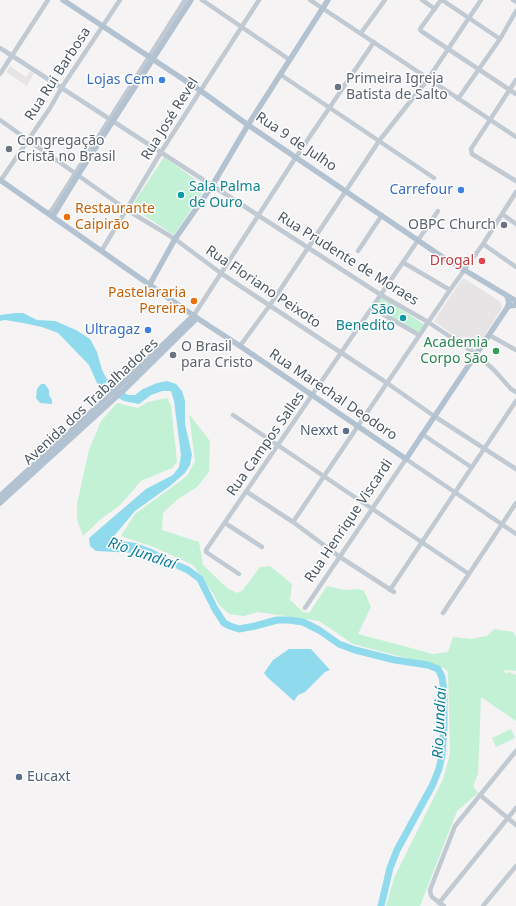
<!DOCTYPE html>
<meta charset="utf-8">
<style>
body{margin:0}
canvas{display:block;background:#f5f3f3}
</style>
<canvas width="516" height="906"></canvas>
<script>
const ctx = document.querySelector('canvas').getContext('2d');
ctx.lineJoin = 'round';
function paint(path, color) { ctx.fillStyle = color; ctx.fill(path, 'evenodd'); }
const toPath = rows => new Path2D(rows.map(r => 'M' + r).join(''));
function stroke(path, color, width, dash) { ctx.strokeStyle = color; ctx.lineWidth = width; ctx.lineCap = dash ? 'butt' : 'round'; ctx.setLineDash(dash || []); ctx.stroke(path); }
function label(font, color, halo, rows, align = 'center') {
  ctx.font = font + ' "Noto Sans",sans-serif'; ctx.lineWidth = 3; ctx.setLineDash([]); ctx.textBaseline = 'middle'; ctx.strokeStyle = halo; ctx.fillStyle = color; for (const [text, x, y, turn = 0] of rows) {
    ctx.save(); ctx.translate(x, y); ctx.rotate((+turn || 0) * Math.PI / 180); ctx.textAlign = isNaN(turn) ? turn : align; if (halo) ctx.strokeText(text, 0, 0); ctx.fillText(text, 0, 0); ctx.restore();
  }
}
paint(toPath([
 [10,66,26,77,30,71,34,73,27,86,6,72],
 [462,279,465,279,501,302,502,308,475,351,434,321]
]), '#e6e4e5');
paint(toPath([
 [164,157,206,187,174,235,131,207],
 [382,297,425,325,419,335,374,308],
 [167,398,171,405,177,462,172,468,141,481,120,505,101,519,83,536,77,520,77,504,89,450,101,421,117,403,138,408,148,402],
 [189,414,210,441,209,472,197,487,178,499,163,513,162,530,199,542,203,565,227,588,237,593,242,591,260,567,270,566,292,584,290,600,303,612,309,613,327,586,345,590,358,589,364,591,371,607,358,634,433,654,448,652,453,637,471,639,487,636,494,629,513,632,516,637,516,671,504,670,506,674,508,672,516,675,516,721,481,697,478,774,473,786,478,793,457,811,420,906,386,906,394,878,443,779,450,754,448,672,444,668,353,644,319,621,258,612,244,616,229,614,219,605,212,592,193,565,156,548,121,536,135,514,187,476,195,461],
 [511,729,515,738,496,747,492,738]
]), '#c3f1d5');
paint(toPath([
 [16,313,23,313,37,320,55,321,76,330,90,339,97,352,102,370,109,383,128,395,135,395,143,389,157,383,167,381,176,384,182,391,185,401,185,424,192,455,190,465,185,473,170,486,135,511,114,536,114,540,136,543,154,550,188,570,135,553,96,551,90,546,89,538,146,489,173,475,179,467,181,455,174,401,171,391,162,391,151,395,139,404,124,401,106,391,97,383,89,365,58,333,42,327,23,323,5,320,0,321,0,315],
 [41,384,45,384,49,390,49,395,52,400,52,404,40,403,36,398,37,389],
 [289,649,311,649,330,670,325,672,305,692,298,695,294,701,267,677,264,673,273,660]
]), '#90daee');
stroke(toPath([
 [179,566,188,570,200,579,215,609,224,623,230,626,239,629,255,626,277,620,289,620,303,622,319,630,339,644,355,650,395,660,428,665,438,669,442,677,444,691,444,726,442,755,439,769,432,786,397,850,390,868,381,906]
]), '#90daee', 7);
stroke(toPath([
 [202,0,290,60],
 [310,0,516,137],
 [422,0,435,9],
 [441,0,420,29,421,31,516,94],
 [442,0,500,39],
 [513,0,516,2],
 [361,33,385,0],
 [0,48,381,295,428,322,476,354,494,370,511,389,516,392],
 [0,74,48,0],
 [281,75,434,178],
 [516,80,471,149,472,154,516,181],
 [458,99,500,39,516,11],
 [0,120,127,210,175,239,222,274,387,383,434,416,516,469],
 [1,180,50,108,62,87,120,0],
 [48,213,52,210,185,0],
 [502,214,516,224],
 [483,244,516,267],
 [102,250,161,152,259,0],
 [358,251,382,215],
 [404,263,450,290],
 [372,308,419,335],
 [194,315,296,157,374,42],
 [489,335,516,350],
 [240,346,270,305,379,141,428,79,481,0],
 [233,415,469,574],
 [422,434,471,467],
 [247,492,293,522,340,557,394,592],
 [293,522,450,290,483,244,516,192],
 [225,523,262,547],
 [239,574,206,552,206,550,438,211],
 [390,590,516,401],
 [305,608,406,459,516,534],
 [443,613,516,503],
 [480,795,516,825],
 [439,903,516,808],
 [444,906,432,897,431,895,430,890,455,826,516,751],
 [483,906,516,866]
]), '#c1cad2', 4.5);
stroke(toPath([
 [63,0,201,91,248,125,441,256,516,301],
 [0,180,197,318,240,346,406,459,507,308,509,303,507,296],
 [53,216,78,175,191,0],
 [150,284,175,239,212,186,248,125,328,0],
 [507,308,509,306,516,305],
 [0,496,123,383,194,315],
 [0,503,126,388,197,318]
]), '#b3c2d1', 5.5);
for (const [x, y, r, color] of [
 [162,80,4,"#3f7fe0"],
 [338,87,4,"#6b7280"],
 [9,149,4,"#6b7280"],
 [461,190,4,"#3f7fe0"],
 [181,195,4,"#0f9aa8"],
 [67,217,4,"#e8710a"],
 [504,225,4,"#6b7280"],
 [482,261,4,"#e0444e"],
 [194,301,4,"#e8710a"],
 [403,318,4,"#0f9aa8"],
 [148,330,4,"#3f7fe0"],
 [496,351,4,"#2e9e5b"],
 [173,355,4,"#6b7280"],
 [346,431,4,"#5c6f8a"],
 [19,777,4,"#5c6f8a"]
]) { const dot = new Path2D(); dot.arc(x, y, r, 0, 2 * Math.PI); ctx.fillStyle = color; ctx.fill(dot); stroke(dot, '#fff', 1.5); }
label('14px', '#4a5661', '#fff', [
 ["Rua Rui Barbosa",58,74,-57],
 ["Rua José Revel",170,119,-58],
 ["Rua 9 de Julho",296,142,34],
 ["Rua Prudente de Moraes",348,259,32],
 ["Rua Floriano Peixoto",263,287,34],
 ["Rua Marechal Deodoro",333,395,34],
 ["Avenida dos Trabalhadores",91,402,-43],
 ["Rua Campos Salles",266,444,-55],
 ["Rua Henrique Viscardi",349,521,-56]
]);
label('14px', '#5b616d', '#fff', [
 ["Primeira Igreja",346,79],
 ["Batista de Salto",346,95],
 ["Congregação",17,141],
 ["Cristã no Brasil",17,157],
 ["OBPC Church",496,225,"right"],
 ["O Brasil",181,347],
 ["para Cristo",181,363]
], 'left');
label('14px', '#366cbe', '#fff', [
 ["Lojas Cem",154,80],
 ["Carrefour",453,190],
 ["Ultragaz",140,330]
], 'right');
label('14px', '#0d838f', '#fff', [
 ["Sala Palma",189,187],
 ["de Ouro",189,203],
 ["São",395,310,"right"],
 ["Benedito",395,326,"right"]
], 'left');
label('14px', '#c56008', '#fff', [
 ["Restaurante",75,209],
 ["Caipirão",75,225],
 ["Pastelararia",186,293,"right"],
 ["Pereira",186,309,"right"]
], 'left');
label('14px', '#be3a42', '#fff', [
 ["Drogal",474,261]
], 'right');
label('14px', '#27864d', '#fff', [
 ["Academia",488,343],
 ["Corpo São",488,359]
], 'right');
label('14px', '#4e5e75', '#fff', [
 ["Nexxt",338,431],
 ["Eucaxt",27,777,"left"]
], 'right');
label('italic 15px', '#0c7c9b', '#fff', [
 ["Rio Jundiaí",142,554,19],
 ["Rio Jundiaí",440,723,-87]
]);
</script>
